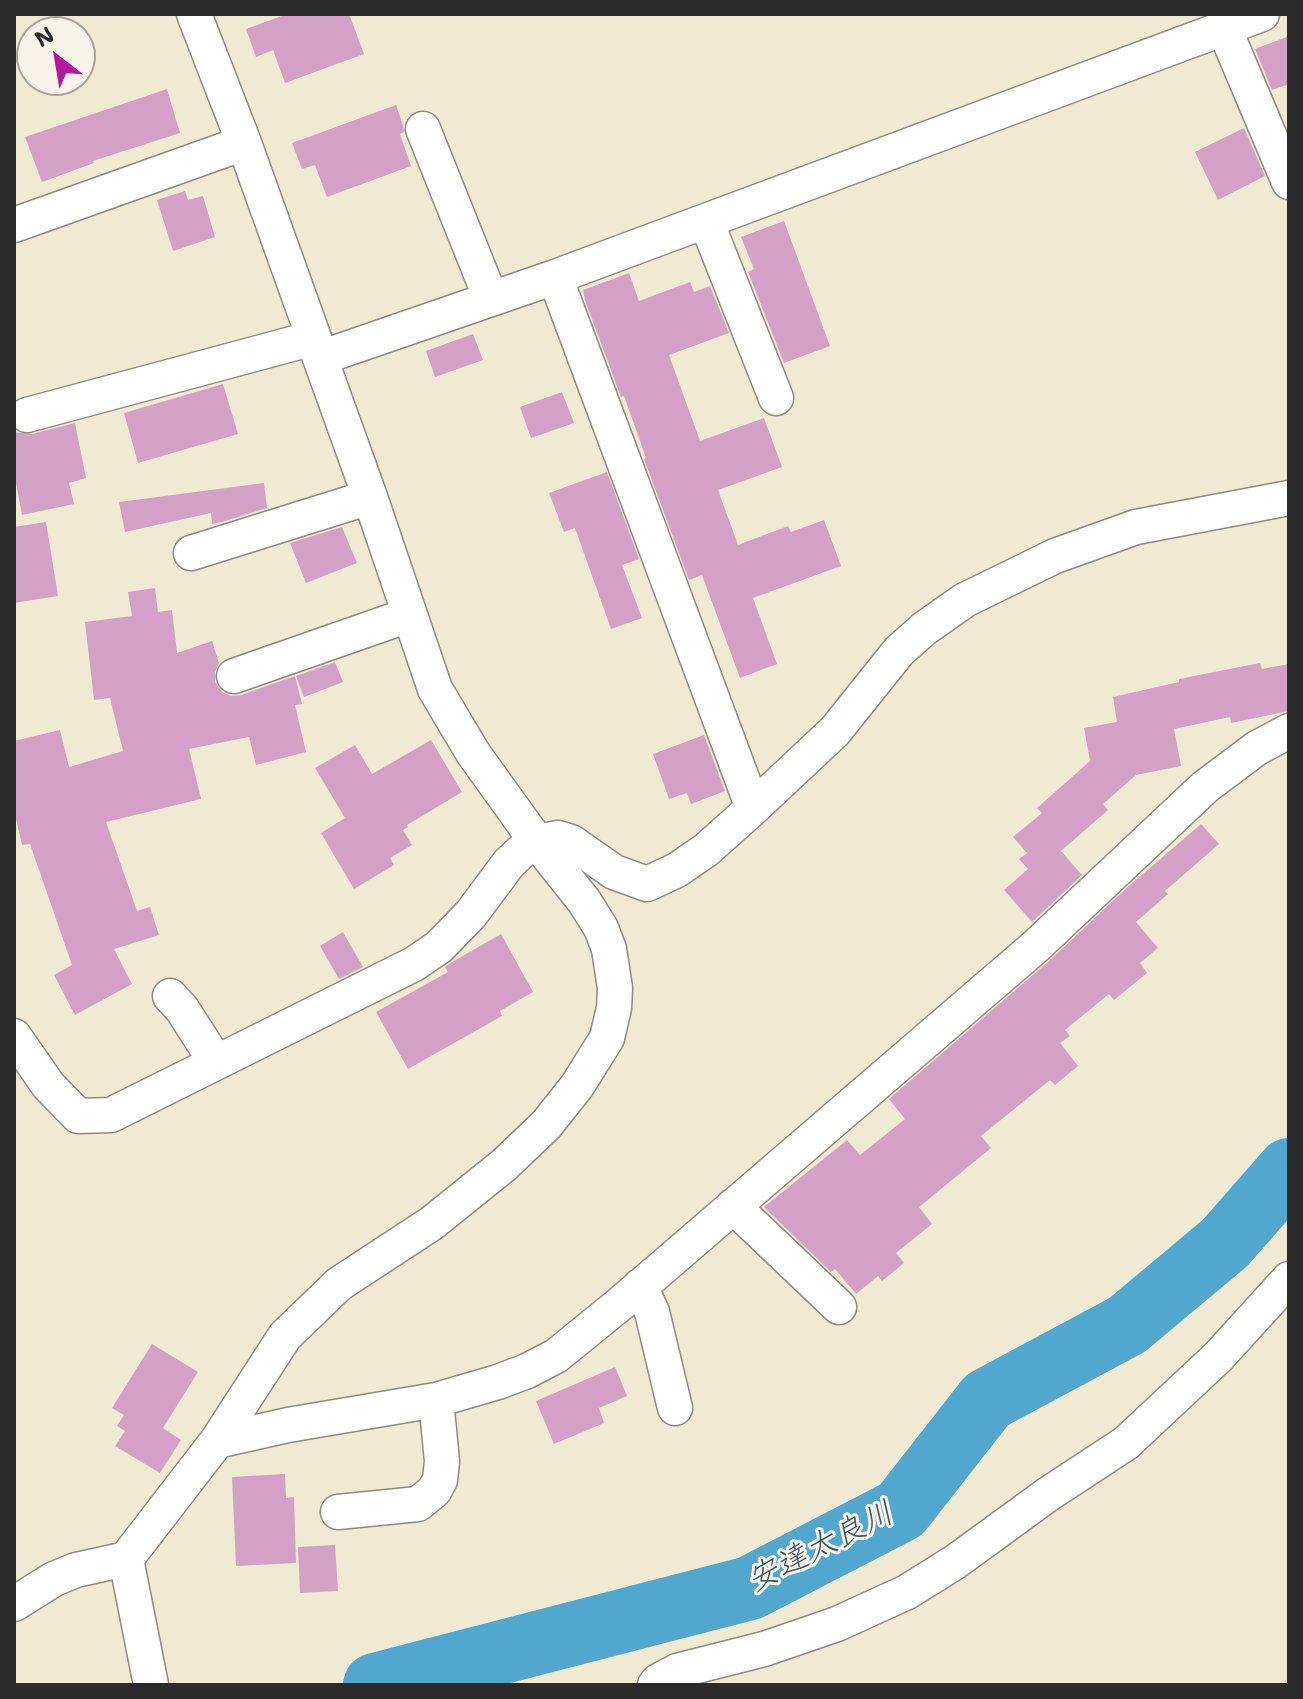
<!DOCTYPE html>
<meta charset="utf-8">
<style>
body{margin:0}
#map{position:relative;width:1303px;height:1699px;overflow:hidden;background:#f1ead3;font-family:"Shantell Sans",sans-serif}
canvas{display:block}
.frame{position:absolute;inset:0;border:16px solid #2b2b2b;pointer-events:none}
.north{position:absolute;left:16px;top:16px;width:80px;height:80px;box-sizing:border-box;background:#f7f3e8;border:2px solid #a5a39c;border-radius:50%;rotate:329deg;font-size:22px;font-weight:700;line-height:32px;text-align:center;color:#2b2b2b}
.north::after{content:'';display:block;margin:auto;width:28px;height:36px;background:#b5179e;clip-path:polygon(50% 0,100% 100%,50% 72%,0 100%)}
</style>
<div id="map">
<canvas width="1303" height="1699"></canvas>
<div class="frame"></div>
<div class="north">N</div>
</div>
<script>
const ctx = document.querySelector('canvas').getContext('2d');
ctx.lineJoin = 'round';
const toPath = rows => new Path2D(rows.map(r => 'M' + r).join(''));
function stroke(path, color, width, dash) { ctx.strokeStyle = color; ctx.lineWidth = width; ctx.lineCap = dash ? 'butt' : 'round'; ctx.setLineDash(dash || []); ctx.stroke(path); }
function paint(path, color) { ctx.fillStyle = color; ctx.fill(path, 'evenodd'); }
function label(font, color, halo, rows, align = 'center') {
  ctx.font = font + ' "Shantell Sans","Klee One",sans-serif'; ctx.lineWidth = 6; ctx.setLineDash([]); ctx.textBaseline = 'middle'; ctx.strokeStyle = halo; ctx.fillStyle = color; for (const [text, x, y, turn = 0] of rows) {
    ctx.save(); ctx.translate(x, y); ctx.rotate((+turn || 0) * Math.PI / 180); ctx.textAlign = isNaN(turn) ? turn : align; if (halo) ctx.strokeText(text, 0, 0); ctx.fillText(text, 0, 0); ctx.restore();
  }
}
stroke(toPath([
 [375,1685,750,1588,901,1510,987,1400,1127,1325,1225,1243,1289,1170]
]), '#51a7cd', 64);
paint(toPath([
 [287,14,349,14,364,54,285,83,273,50,256,57,246,29],
 [1289,36,1289,84,1272,90,1255,49],
 [167,89,180,133,93,161,94,163,42,182,25,137],
 [396,105,403,125,404,132,400,134,411,166,327,197,315,165,302,169,292,143],
 [1244,128,1265,176,1218,200,1195,152],
 [185,191,188,200,203,196,215,237,173,251,157,200],
 [784,221,830,346,784,363,748,272,754,269,741,237],
 [629,273,639,301,690,282,694,292,710,286,729,333,669,355,700,441,764,418,782,467,718,490,738,545,788,526,791,532,824,520,841,566,753,598,777,664,740,678,702,575,689,580,644,459,646,458,624,396,621,397,585,300,583,290],
 [473,334,483,360,435,377,426,351],
 [223,384,238,434,138,463,124,413],
 [562,392,574,423,531,438,520,407],
 [75,423,86,478,69,483,74,504,22,515,14,472,14,432,32,434],
 [607,472,639,559,622,565,642,618,611,629,575,528,564,532,549,493],
 [264,483,267,508,222,522,212,524,211,513,125,532,119,502],
 [46,522,58,596,14,603,14,527],
 [342,527,357,563,306,583,290,543],
 [155,588,158,612,172,610,177,653,212,641,219,663,215,672,215,682,222,692,231,696,241,695,295,676,302,704,295,705,306,752,256,765,249,737,189,749,201,799,106,822,137,911,150,907,159,935,114,949,132,984,75,1015,54,975,72,965,30,844,22,845,14,810,14,741,60,730,69,767,123,751,110,698,94,700,85,622,132,616,128,592],
 [335,662,343,682,304,697,296,676],
 [1260,663,1262,669,1289,664,1289,711,1231,723,1230,717,1174,729,1181,766,1136,775,1103,804,1108,810,1061,851,1082,875,1032,922,1004,890,1028,869,1019,859,1027,853,1013,837,1042,813,1037,808,1090,761,1084,728,1117,722,1113,697,1179,682,1179,679],
 [704,735,725,791,691,804,687,793,669,799,653,754],
 [431,740,462,792,407,825,408,827,403,830,412,845,390,858,394,865,354,889,321,833,345,818,315,768,355,745,372,774],
 [1201,824,1219,844,1165,891,1168,894,1136,922,1158,948,1140,963,1147,973,1114,1000,1109,994,1065,1030,1070,1036,1060,1043,1078,1066,1055,1085,1050,1080,981,1136,991,1148,919,1207,932,1224,896,1253,904,1263,882,1281,878,1276,856,1294,835,1269,831,1272,764,1207,847,1140,860,1155,905,1119,889,1099,1048,962,1130,885],
 [343,932,363,967,339,979,320,946],
 [501,934,533,992,500,1011,502,1016,408,1069,376,1012,448,972,445,967,452,962],
 [152,1344,198,1372,163,1428,181,1440,160,1473,115,1446,125,1431,117,1426,124,1415,112,1408],
 [615,1367,627,1396,599,1408,604,1423,554,1444,536,1401],
 [285,1474,286,1498,294,1497,296,1563,236,1566,232,1477],
 [335,1545,338,1591,300,1593,298,1547]
]), '#d3a1c6');
const minor = toPath([
 [1224,28,1289,182],
 [423,129,491,299],
 [706,221,776,398],
 [14,225,244,143],
 [320,358,555,277,1262,14],
 [27,415,314,338],
 [191,553,370,497],
 [234,676,409,615],
 [753,808,835,731,899,651,925,628,965,600,1055,556,1136,527,1289,498],
 [170,996,182,1009,216,1062],
 [14,1036,48,1085,78,1116,111,1115,414,964,439,947,471,914,509,863,523,850,537,842,558,838,571,842,614,872,647,884,677,870,706,850,753,808,555,277],
 [733,1206,839,1307],
 [640,1286,652,1312,675,1408],
 [217,1441,288,1425,436,1400,498,1382,527,1371,556,1356,620,1304,1035,947,1205,787,1257,748,1289,731],
 [338,1512,418,1504,434,1491,440,1480,442,1461,436,1400],
 [126,1559,151,1685],
 [14,1604,54,1579,76,1570,126,1559,217,1441,285,1336,339,1284,432,1223,504,1165,546,1125,577,1086,607,1038,614,1008,615,988,609,949,601,928,584,901,537,842,473,753,435,689,370,497,320,358,314,338,244,143,194,14],
 [655,1685,658,1681,677,1671,764,1649,837,1624,907,1592,955,1562,1047,1495,1126,1443,1218,1357,1289,1279]
]);
stroke(minor, '#8e8a7f', 37);
stroke(minor, '#fff', 34);
label('italic 32px', '#385664', '#f7f3e8', [
 ["安達太良川",821,1548,-27]
]);
</script>
